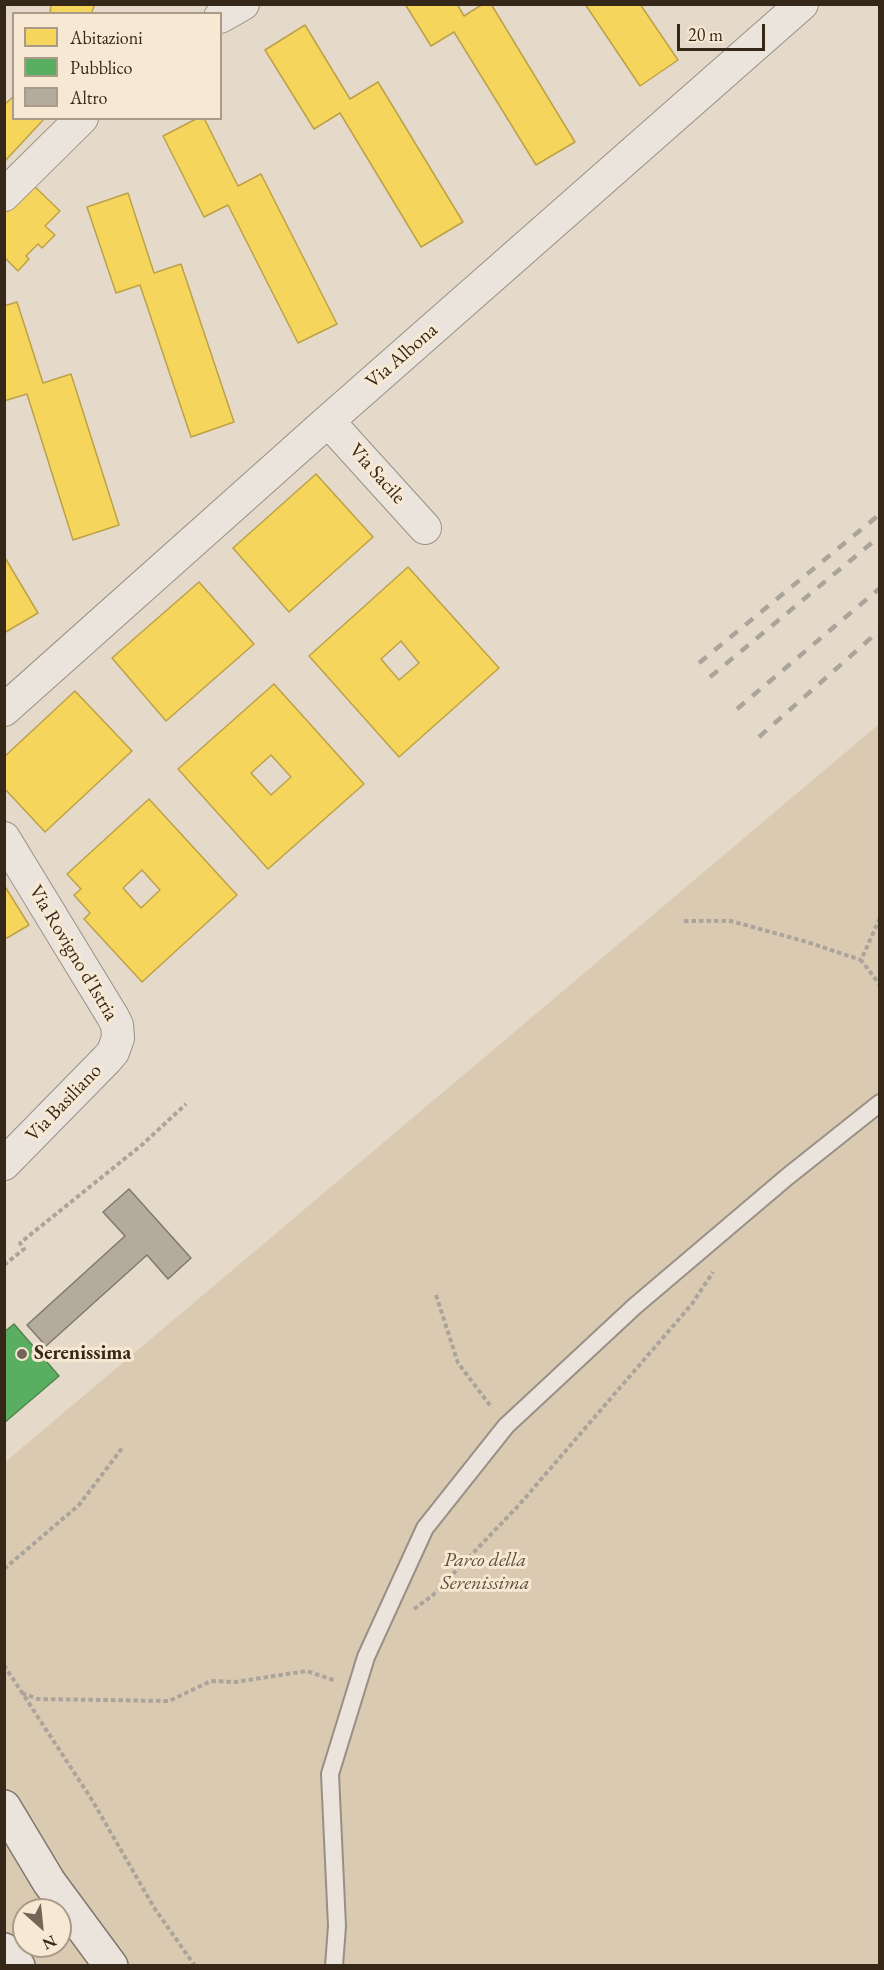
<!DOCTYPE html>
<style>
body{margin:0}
#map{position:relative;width:884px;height:1970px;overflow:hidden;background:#e5dac9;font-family:"EB Garamond",serif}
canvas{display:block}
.frame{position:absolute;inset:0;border:6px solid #362818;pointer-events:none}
.legend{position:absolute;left:12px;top:12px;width:210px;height:108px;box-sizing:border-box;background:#f7e8d3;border:2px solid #aa9b88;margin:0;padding:8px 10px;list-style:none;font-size:18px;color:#362818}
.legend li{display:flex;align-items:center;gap:12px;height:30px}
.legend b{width:30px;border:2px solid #aa9b88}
.north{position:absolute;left:12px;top:1898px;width:60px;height:60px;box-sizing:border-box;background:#f7e8d3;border:2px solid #aa9b88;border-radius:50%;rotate:153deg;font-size:16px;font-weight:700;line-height:24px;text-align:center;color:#362818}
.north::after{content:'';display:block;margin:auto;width:21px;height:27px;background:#736656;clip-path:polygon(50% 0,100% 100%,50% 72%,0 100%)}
.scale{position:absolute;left:677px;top:24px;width:88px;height:27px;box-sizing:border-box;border:3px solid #362818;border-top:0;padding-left:8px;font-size:18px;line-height:21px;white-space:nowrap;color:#362818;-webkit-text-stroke:4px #f7e8d3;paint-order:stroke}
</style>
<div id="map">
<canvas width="884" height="1970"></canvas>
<div class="frame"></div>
<ul class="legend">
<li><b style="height:16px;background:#f6d55c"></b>Abitazioni</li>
<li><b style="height:16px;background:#5aae61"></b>Pubblico</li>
<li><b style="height:16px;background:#b3ab9e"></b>Altro</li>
</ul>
<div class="north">N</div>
<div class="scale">20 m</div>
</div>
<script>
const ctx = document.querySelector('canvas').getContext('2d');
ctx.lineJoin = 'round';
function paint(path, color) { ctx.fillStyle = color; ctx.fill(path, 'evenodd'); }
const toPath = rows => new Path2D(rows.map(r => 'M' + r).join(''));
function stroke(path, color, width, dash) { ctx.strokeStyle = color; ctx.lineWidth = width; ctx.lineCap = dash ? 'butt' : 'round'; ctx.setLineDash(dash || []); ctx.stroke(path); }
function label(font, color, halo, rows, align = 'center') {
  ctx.font = font + ' "EB Garamond",serif'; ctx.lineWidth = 6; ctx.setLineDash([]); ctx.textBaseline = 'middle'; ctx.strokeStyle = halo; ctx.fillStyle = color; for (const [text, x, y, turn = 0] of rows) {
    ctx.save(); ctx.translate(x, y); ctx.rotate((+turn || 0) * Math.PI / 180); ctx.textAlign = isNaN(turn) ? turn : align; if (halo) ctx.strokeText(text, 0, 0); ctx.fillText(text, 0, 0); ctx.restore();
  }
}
paint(toPath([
 [879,724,879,1965,5,1965,4,1463],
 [24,1910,60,1910,60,1946,24,1946]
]), '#dbcab2');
const homes = toPath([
 [51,4,95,4,91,14,50,14,51,4],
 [405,4,457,4,464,16,483,4,491,4,575,142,536,165,454,32,431,46,405,4],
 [585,4,640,4,678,60,640,86,585,4],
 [305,25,350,99,378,82,463,222,421,247,340,113,314,129,265,50,305,25],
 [14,96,14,118,45,118,4,162,4,105,14,96],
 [198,118,204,118,238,186,261,174,337,324,298,343,228,205,204,217,163,136,198,118],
 [33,185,60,211,45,226,55,235,42,248,38,244,26,256,29,259,18,271,4,257,4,213,33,185],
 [128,193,154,273,181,264,234,422,191,437,140,285,116,293,87,207,128,193],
 [17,302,43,383,71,374,119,525,73,540,27,394,4,401,4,306,17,302],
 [316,474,373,537,289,612,233,548,316,474],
 [4,556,38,613,4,633,4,556],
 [408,567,499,668,399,757,309,656,408,567],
 [401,641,419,663,399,680,381,659,401,641],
 [199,582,254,644,166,721,112,658,199,582],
 [274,684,364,784,268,869,178,769,274,684],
 [271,755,291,777,271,795,251,773,271,755],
 [75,691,132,751,45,832,4,788,4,757,75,691],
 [149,799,237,895,142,982,84,919,90,913,74,895,81,889,67,874,149,799],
 [142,870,160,890,141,908,123,888,142,870],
 [4,885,29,925,7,938,4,936,4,885]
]);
paint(homes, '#f6d55c');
stroke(homes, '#bca148', 1.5);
const public = toPath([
 [14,1324,59,1376,4,1423,4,1332,14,1324]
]);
paint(public, '#5aae61');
stroke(public, '#4f864b', 1.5);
const building = toPath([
 [129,1189,191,1258,168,1279,147,1255,46,1346,27,1325,125,1236,103,1212,129,1189]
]);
paint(building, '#b3ab9e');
stroke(building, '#7f786d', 1.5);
const lane = toPath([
 [334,1966,337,1926,330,1774,366,1657,425,1528,506,1426,635,1306,787,1177,880,1103]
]);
const street = toPath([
 [220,17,243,4],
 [4,195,82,118],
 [328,421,425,528],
 [4,710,328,421,802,4],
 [4,838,113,1017,117,1025,118,1038,113,1052,107,1059,4,1164]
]);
const secondary = toPath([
 [4,1807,49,1882,111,1966],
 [4,1950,18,1966]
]);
stroke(lane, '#989085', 20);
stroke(street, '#989085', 34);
stroke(secondary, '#7f786d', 36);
stroke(toPath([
 [880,918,861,960,880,985],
 [684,921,731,921,807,942,861,960],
 [4,1265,24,1249,20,1243,143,1144,186,1104],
 [436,1295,458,1363,492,1408],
 [4,1569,79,1505,123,1447],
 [414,1609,432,1596,519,1505,692,1304,713,1272],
 [4,1665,92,1800,155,1909,195,1966],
 [22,1693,38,1699,169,1701,211,1681,235,1682,307,1671,336,1681]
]), '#aaa49b', 4, [4.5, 3]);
stroke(lane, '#eae4dc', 16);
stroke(street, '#eae4dc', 32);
stroke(secondary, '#eae4dc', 33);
stroke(toPath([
 [699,663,880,514],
 [710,677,880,536],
 [737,709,880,588],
 [759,737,880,630]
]), '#aaa49b', 4.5, [10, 10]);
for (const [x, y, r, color] of [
 [22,1354,6,"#736656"]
]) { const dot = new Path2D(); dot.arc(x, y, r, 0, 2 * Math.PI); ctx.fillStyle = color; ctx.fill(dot); stroke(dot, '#f7e8d3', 2); }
label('20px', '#362818', '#f7e8d3', [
 ["Via Albona",402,356,-41],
 ["Via Sacile",377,474,48],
 ["Via Rovigno d'Istria",73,953,59],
 ["Via Basiliano",64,1103,-46]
]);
label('bold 20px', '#362818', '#f7e8d3', [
 ["Serenissima",34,1354]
], 'left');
label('italic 20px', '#5d4d3a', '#f7e8d3', [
 ["Parco della",485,1561],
 ["Serenissima",485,1584]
]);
</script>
